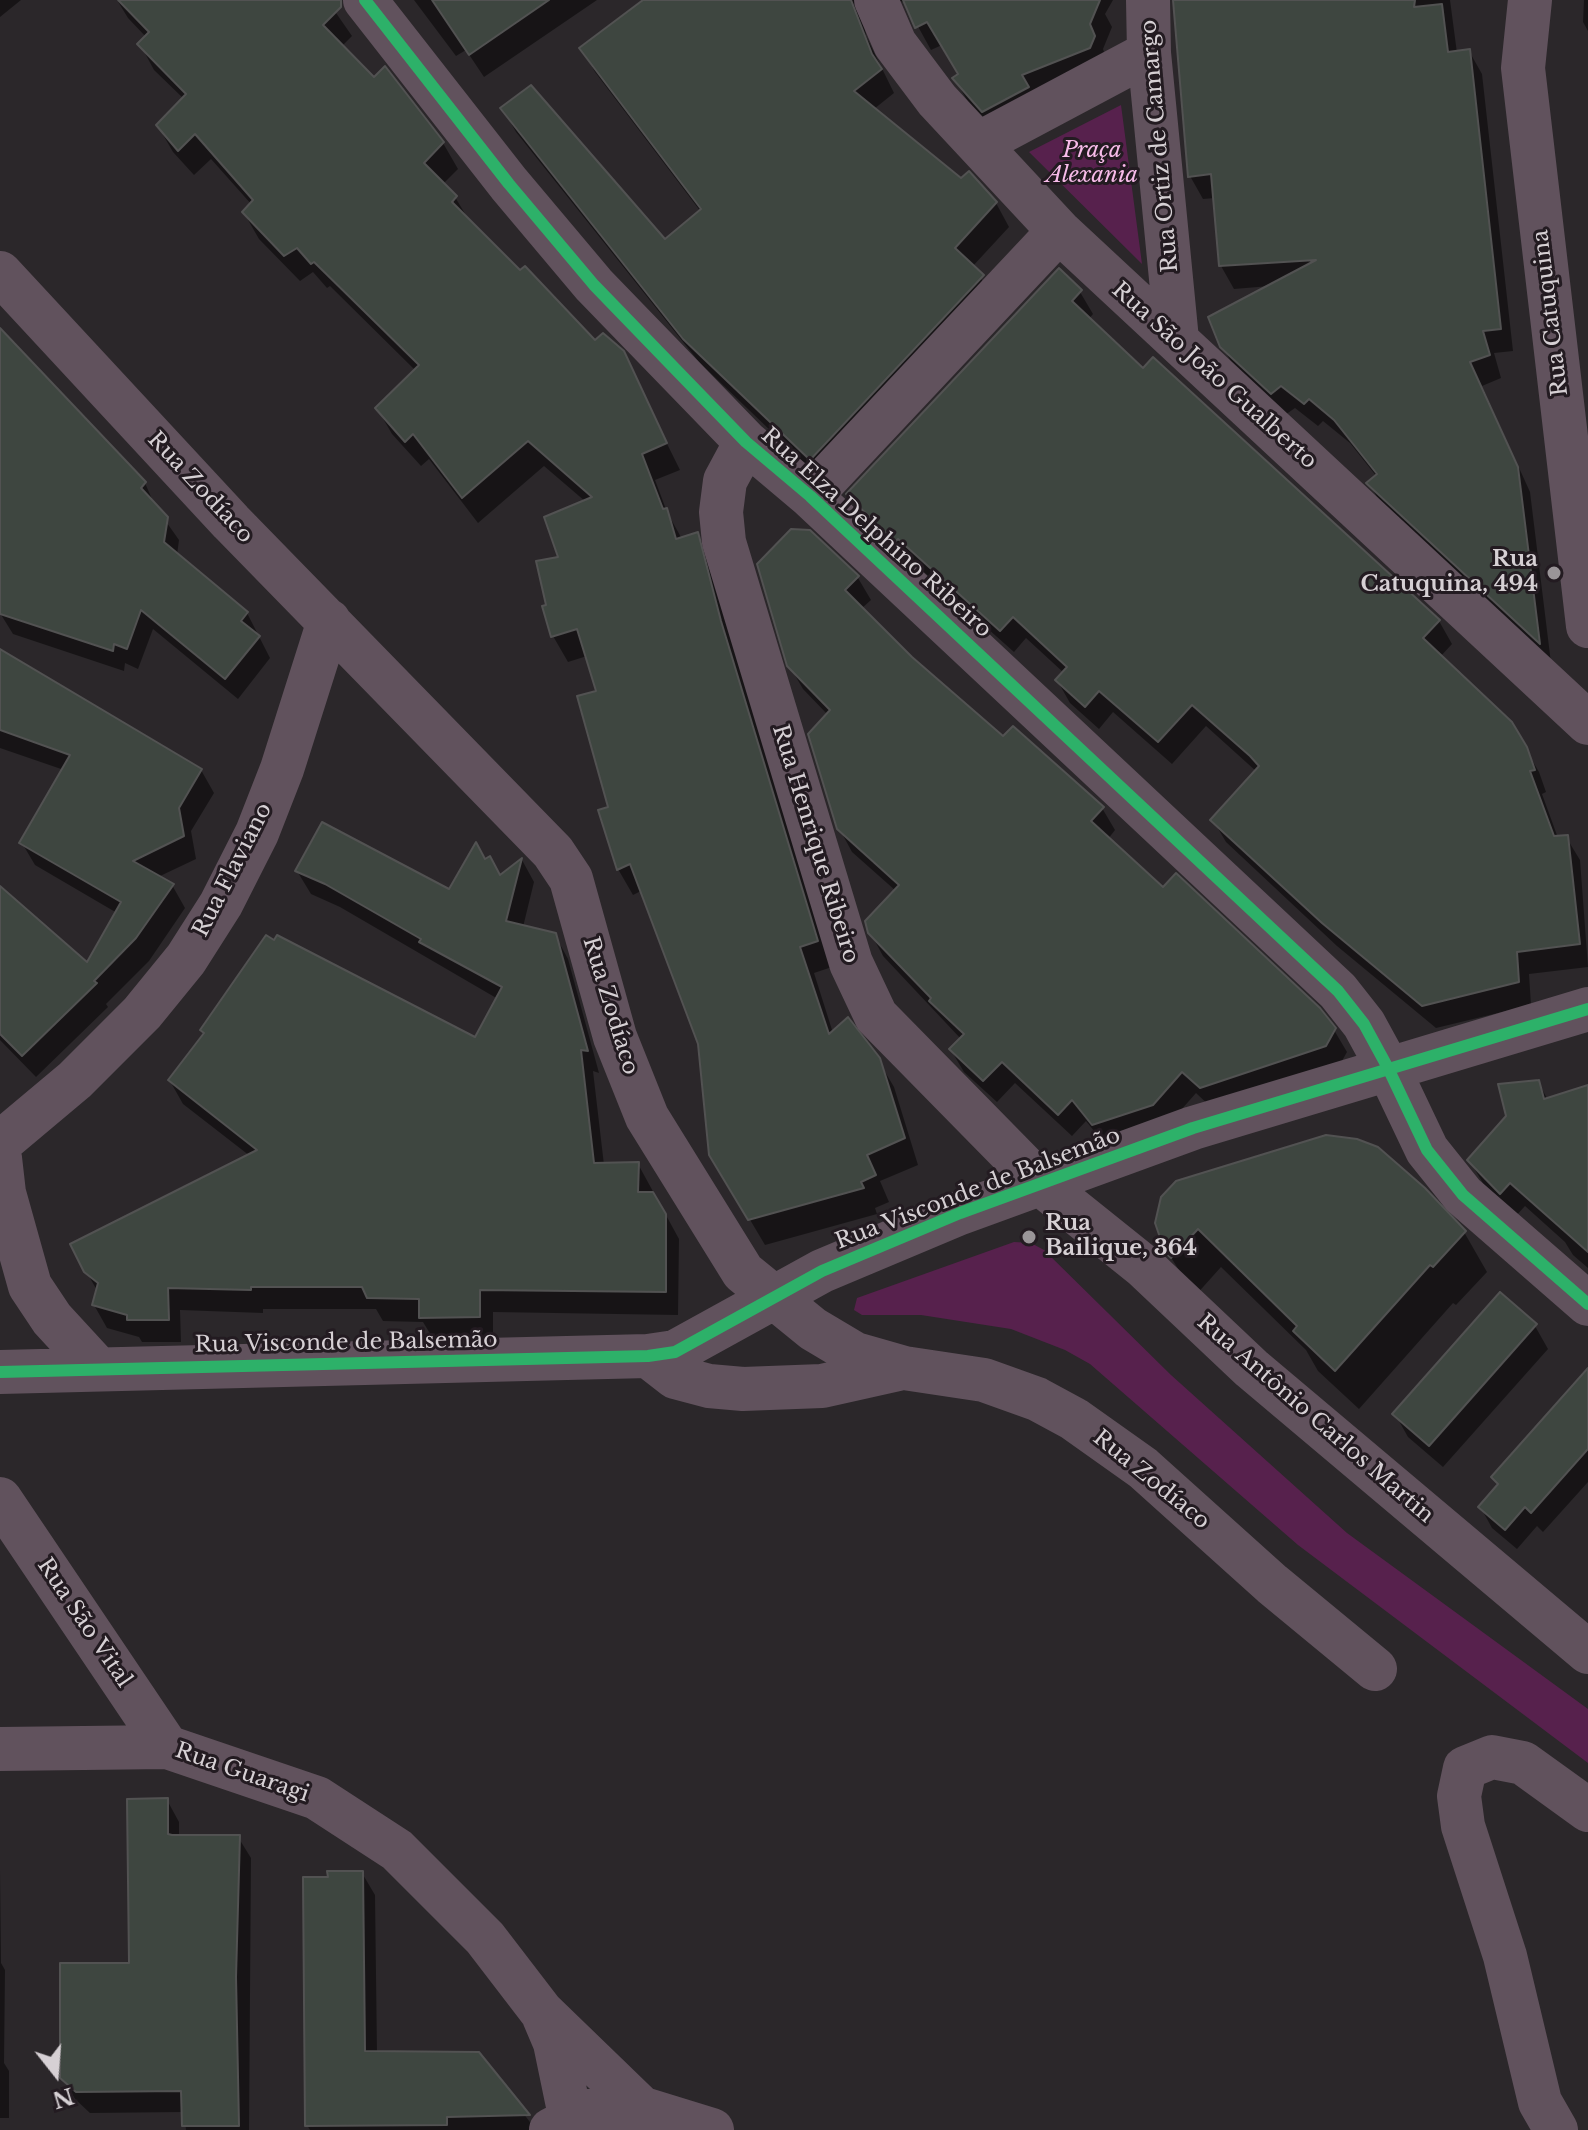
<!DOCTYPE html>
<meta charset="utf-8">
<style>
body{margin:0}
#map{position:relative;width:1588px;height:2130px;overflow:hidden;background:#2b272a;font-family:"Libre Baskerville",serif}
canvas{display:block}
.north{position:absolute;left:16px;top:2034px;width:80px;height:80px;-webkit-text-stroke:6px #231b21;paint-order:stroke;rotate:163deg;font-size:22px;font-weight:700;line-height:32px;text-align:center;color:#d6d0d4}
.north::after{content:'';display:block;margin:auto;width:28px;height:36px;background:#d6d0d4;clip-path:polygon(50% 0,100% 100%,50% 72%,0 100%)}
</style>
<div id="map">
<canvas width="1588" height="2130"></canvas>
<div class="north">N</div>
</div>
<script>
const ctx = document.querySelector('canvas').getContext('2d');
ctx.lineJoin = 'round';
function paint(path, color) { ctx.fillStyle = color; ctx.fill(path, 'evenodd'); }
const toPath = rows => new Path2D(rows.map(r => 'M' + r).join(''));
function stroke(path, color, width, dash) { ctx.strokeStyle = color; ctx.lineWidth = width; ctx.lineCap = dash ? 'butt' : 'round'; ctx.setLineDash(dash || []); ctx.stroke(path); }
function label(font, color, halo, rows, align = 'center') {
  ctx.font = font + ' "Libre Baskerville",serif'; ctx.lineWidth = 6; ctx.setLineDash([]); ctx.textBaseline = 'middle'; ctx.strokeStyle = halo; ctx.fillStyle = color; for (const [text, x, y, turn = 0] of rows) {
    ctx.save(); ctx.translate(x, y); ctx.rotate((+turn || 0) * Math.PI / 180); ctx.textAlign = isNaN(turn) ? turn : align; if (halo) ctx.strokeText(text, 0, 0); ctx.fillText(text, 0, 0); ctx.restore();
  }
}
paint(toPath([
 [1121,105,1142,264,1029,152],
 [1014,1242,1031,1243,1044,1250,1171,1375,1347,1533,1588,1709,1588,1763,1298,1545,1090,1364,1065,1350,1011,1329,921,1315,862,1315,854,1310,857,1298]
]), '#57214d');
paint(toPath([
 [0,0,21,0,0,17],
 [117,0,327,0,352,36,341,47,374,79,384,69,443,143,458,169,442,185,455,197,470,222,595,342,622,353,680,470,655,480,667,512,682,539,697,534,712,560,832,967,814,973,833,1033,878,1060,894,1087,918,1165,880,1181,889,1202,875,1208,877,1214,765,1245,711,1154,700,1044,643,890,633,895,618,869,598,692,587,656,568,662,553,636,548,606,561,558,586,502,544,466,478,523,429,459,421,466,392,434,377,408,416,371,330,286,327,288,313,272,300,281,259,239,244,213,252,205,211,159,194,175,173,152,158,126,184,99,154,70,140,44,146,37,128,18],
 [414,0,597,0,484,77,466,50,456,56],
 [646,0,881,0,864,21,866,36,894,93,874,109,962,181,996,203,1009,227,972,267,996,299,824,482,699,362,516,132,503,109,665,242,701,212,595,72,582,49],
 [898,0,1113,0,1105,14,1112,27,1103,49,1107,61,997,134,968,102,955,79,960,75,942,45,931,50,905,3],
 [1177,0,1450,0,1457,53,1469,51,1482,74,1513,351,1494,353,1501,378,1482,386,1530,492,1551,663,1382,506,1369,483,1377,477,1350,443,1323,421,1318,426,1295,408,1285,415,1236,370,1222,346,1270,286,1234,289,1221,266,1215,198,1203,199,1190,176],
 [1584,0,1588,0,1588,31,1583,22],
 [1080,292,1093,314,1088,320,1143,371,1439,621,1452,644,1440,657,1525,748,1539,772,1546,792,1542,794,1558,838,1566,837,1580,860,1588,967,1529,974,1531,1005,1436,1028,1337,946,1226,842,1213,820,1257,772,1206,726,1172,764,1113,712,1099,729,1070,703,1057,680,1064,673,1026,638,1014,652,862,517,849,494],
 [0,342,145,483,155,506,179,540,177,555,247,613,270,658,238,699,153,629,138,669,125,663,124,671,13,634,0,613],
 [809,532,858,578,871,600,861,609,910,658,1003,739,1102,808,1115,830,1108,839,1163,890,1334,1030,1347,1052,1338,1068,1214,1110,1196,1093,1166,1127,1107,1147,1086,1121,1072,1136,1015,1083,997,1102,964,1072,951,1050,961,1039,883,956,870,932,896,891,852,852,839,828,828,715,803,689,789,665],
 [0,655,201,770,214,793,191,831,196,859,158,877,172,885,185,908,149,961,106,1004,108,1007,36,1077,0,1040,0,889,87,965,117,913,35,865,22,843,64,770,0,748],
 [522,860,534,882,523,927,555,935,568,959,599,1073,593,1071,604,1165,638,1164,679,1239,678,1315,493,1312,493,1340,434,1340,423,1322,383,1321,376,1309,263,1309,263,1313,180,1310,181,1342,142,1342,139,1337,107,1328,94,1305,98,1292,86,1271,250,1156,183,1104,170,1081,205,1035,202,1030,476,1040,498,999,340,907,311,894,297,871,450,891,485,862,500,877],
 [1538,1082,1548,1100,1588,1087,1588,1268,1573,1255,1565,1242,1525,1206,1515,1217,1484,1185,1470,1161],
 [1335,1137,1464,1232,1487,1272,1456,1305,1453,1303,1359,1409,1318,1371,1306,1350,1221,1267,1195,1296,1167,1251,1177,1183,1309,1140],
 [1535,1326,1548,1349,1443,1467,1408,1437,1395,1414],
 [1588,1371,1588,1482,1543,1532,1537,1526,1517,1549,1492,1528,1481,1508,1499,1487,1493,1478],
 [167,1800,179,1822,179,1837,238,1837,251,1858,249,2130,186,2130,184,2112,90,2113,75,2099,62,2077,131,1965],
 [0,1870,1,1963,5,1970,4,2063,9,2071,9,2118,0,2118],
 [362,1873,375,1895,377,2053,478,2054,536,2130,310,2130,307,2125,330,1879]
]), '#0007');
const building = toPath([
 [118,0,341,0,341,7,323,25,374,77,385,66,444,142,424,163,457,196,452,202,520,270,525,266,595,340,603,333,624,351,667,443,642,454,663,509,667,508,676,539,698,532,721,621,818,941,800,947,829,1034,848,1017,880,1058,905,1138,867,1155,876,1175,861,1182,864,1188,748,1220,709,1155,698,1044,630,864,617,870,598,810,608,807,577,696,596,691,577,629,551,637,542,606,546,605,536,561,558,557,544,517,592,497,528,441,462,498,413,434,405,442,375,408,419,365,314,262,311,264,297,248,284,256,242,212,253,200,195,134,178,151,156,125,186,94,137,44,149,32,118,0],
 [432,0,549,0,469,55,432,0],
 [643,0,851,0,872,54,882,69,854,91,961,178,969,171,997,202,955,248,984,275,810,460,683,339,500,108,531,85,665,239,701,209,579,48,643,0],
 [903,0,1100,0,1090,24,1095,36,1090,48,1022,75,1029,87,982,112,952,78,958,74,927,22,915,28,903,0],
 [1173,0,1415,0,1414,7,1442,4,1448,52,1470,49,1501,329,1483,331,1490,355,1470,362,1518,467,1540,644,1366,483,1377,474,1334,420,1309,399,1304,404,1281,386,1271,394,1220,347,1208,317,1316,260,1219,266,1211,174,1188,177,1173,0],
 [1059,268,1082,290,1072,301,1143,368,1153,357,1440,620,1423,638,1512,722,1527,747,1535,770,1530,771,1554,836,1568,835,1580,944,1517,952,1519,982,1422,1006,1322,923,1210,820,1259,766,1250,756,1192,705,1158,742,1099,691,1085,707,1055,680,1067,667,1013,617,1000,631,898,539,895,542,846,494,1059,268],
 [0,328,146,482,141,488,168,517,164,542,248,612,241,621,260,636,225,679,141,610,127,649,114,644,113,651,0,614,0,328],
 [791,529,810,530,859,576,845,590,912,657,1003,736,1013,726,1104,807,1091,821,1163,887,1176,873,1320,1008,1336,1028,1326,1046,1200,1088,1182,1072,1153,1105,1092,1125,1072,1100,1058,1115,1002,1062,983,1081,949,1049,964,1034,929,1001,931,998,868,933,865,921,899,885,837,829,808,734,830,710,787,666,757,564,791,529],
 [0,649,202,769,179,808,184,836,133,861,174,884,136,938,94,981,97,983,22,1056,0,1034,0,886,87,962,121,902,19,843,70,755,0,730,0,649],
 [322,822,449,889,476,842,485,859,490,856,500,875,522,858,506,921,556,933,588,1051,581,1050,594,1163,639,1162,638,1192,653,1192,666,1214,666,1292,480,1290,480,1317,419,1318,419,1299,367,1298,362,1287,251,1287,251,1290,168,1288,169,1320,127,1320,127,1315,92,1305,98,1283,84,1272,70,1244,257,1150,168,1080,204,1033,200,1030,266,935,274,940,277,935,475,1037,502,987,419,942,421,939,325,884,295,871,322,822],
 [1539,1080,1544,1099,1588,1085,1588,1252,1510,1183,1500,1194,1467,1160,1506,1116,1498,1084,1539,1080],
 [1326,1135,1357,1139,1378,1147,1425,1188,1466,1231,1433,1267,1430,1265,1335,1371,1293,1331,1297,1326,1198,1229,1171,1258,1165,1252,1155,1223,1161,1197,1176,1181,1326,1135],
 [1500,1292,1537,1324,1429,1446,1392,1414,1500,1292],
 [1588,1368,1588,1449,1531,1513,1525,1507,1505,1530,1478,1507,1498,1484,1491,1477,1588,1368],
 [168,1798,168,1834,172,1835,240,1835,236,1977,239,2126,182,2126,181,2091,76,2092,60,2078,60,1963,129,1963,127,1799,168,1798],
 [327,1871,363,1871,365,2051,479,2052,530,2115,447,2117,447,2125,305,2126,303,1877,328,1877,327,1871]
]);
paint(building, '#3e4640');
stroke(building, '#525252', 2);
stroke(toPath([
 [365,0,509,184,594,285,746,442,810,496,1338,991,1364,1024,1388,1068,1427,1150,1463,1195,1588,1304],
 [876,0,895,44,937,100,1059,231,1588,723],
 [1148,0,1149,53,1177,340],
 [1530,0,1523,68,1588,626],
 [980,143,1149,53],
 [0,273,231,522,553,852,571,879,615,1037,647,1117,743,1272,813,1329,855,1354,904,1368,984,1380,1037,1399,1074,1419,1143,1468,1272,1584,1375,1669],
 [746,442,725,481,721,512,724,542,851,963,876,1016,1042,1185,1143,1266,1251,1368,1588,1652],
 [810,496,1059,231],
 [0,1143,75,1080,142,1013,186,959,221,904,257,833,282,769,329,621],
 [0,1158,4,1193,30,1286,52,1319,98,1369],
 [648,1356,675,1377,709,1386,743,1389,822,1386,898,1369],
 [0,1372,648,1356,675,1352,822,1271,960,1213,1193,1128,1588,1009],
 [0,1499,167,1747],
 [0,1749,167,1747,317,1798,397,1850,485,1938,541,2011,664,2130],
 [544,2017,555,2043,573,2130],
 [551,2130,587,2111,627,2109,647,2110,712,2130],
 [1556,2130,1540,2102,1505,1956,1463,1826,1459,1796,1465,1768,1492,1757,1523,1763,1588,1810]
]), '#61525d', 44);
stroke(toPath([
 [365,0,509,184,594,285,746,442,810,496,1338,991,1364,1024,1388,1068,1427,1150,1463,1195,1588,1304],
 [0,1372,648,1356,675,1352,822,1271,960,1213,1193,1128,1588,1009]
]), '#2db169', 12);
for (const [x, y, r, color] of [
 [1554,573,8,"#9a9598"],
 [1029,1237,8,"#9a9598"]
]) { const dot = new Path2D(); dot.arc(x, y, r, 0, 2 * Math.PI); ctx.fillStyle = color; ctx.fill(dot); stroke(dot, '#231b21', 3); }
label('22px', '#d6d0d4', '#231b21', [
 ["Rua Ortiz de Camargo",1160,146,-95],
 ["Rua Catuquina",1551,313,-97],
 ["Rua São João Gualberto",1214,376,42],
 ["Rua Zodíaco",200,488,47],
 ["Rua Elza Delphino Ribeiro",876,533,42],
 ["Rua Henrique Ribeiro",815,844,73],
 ["Rua Flaviano",233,870,-63],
 ["Rua Zodíaco",610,1006,73],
 ["Rua Visconde de Balsemão",978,1189,-21],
 ["Rua Visconde de Balsemão",346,1343,-1],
 ["Rua Antônio Carlos Martin",1315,1419,41],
 ["Rua Zodíaco",1151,1480,39],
 ["Rua São Vital",84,1623,56],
 ["Rua Guaragi",242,1773,19]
]);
label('italic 22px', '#f7bbe9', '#231b21', [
 ["Praça",1092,151],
 ["Alexania",1092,176]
]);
label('bold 22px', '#d6d0d4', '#231b21', [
 ["Rua",1538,560],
 ["Catuquina, 494",1538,585],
 ["Rua",1045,1224,"left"],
 ["Bailique, 364",1045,1249,"left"]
], 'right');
</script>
